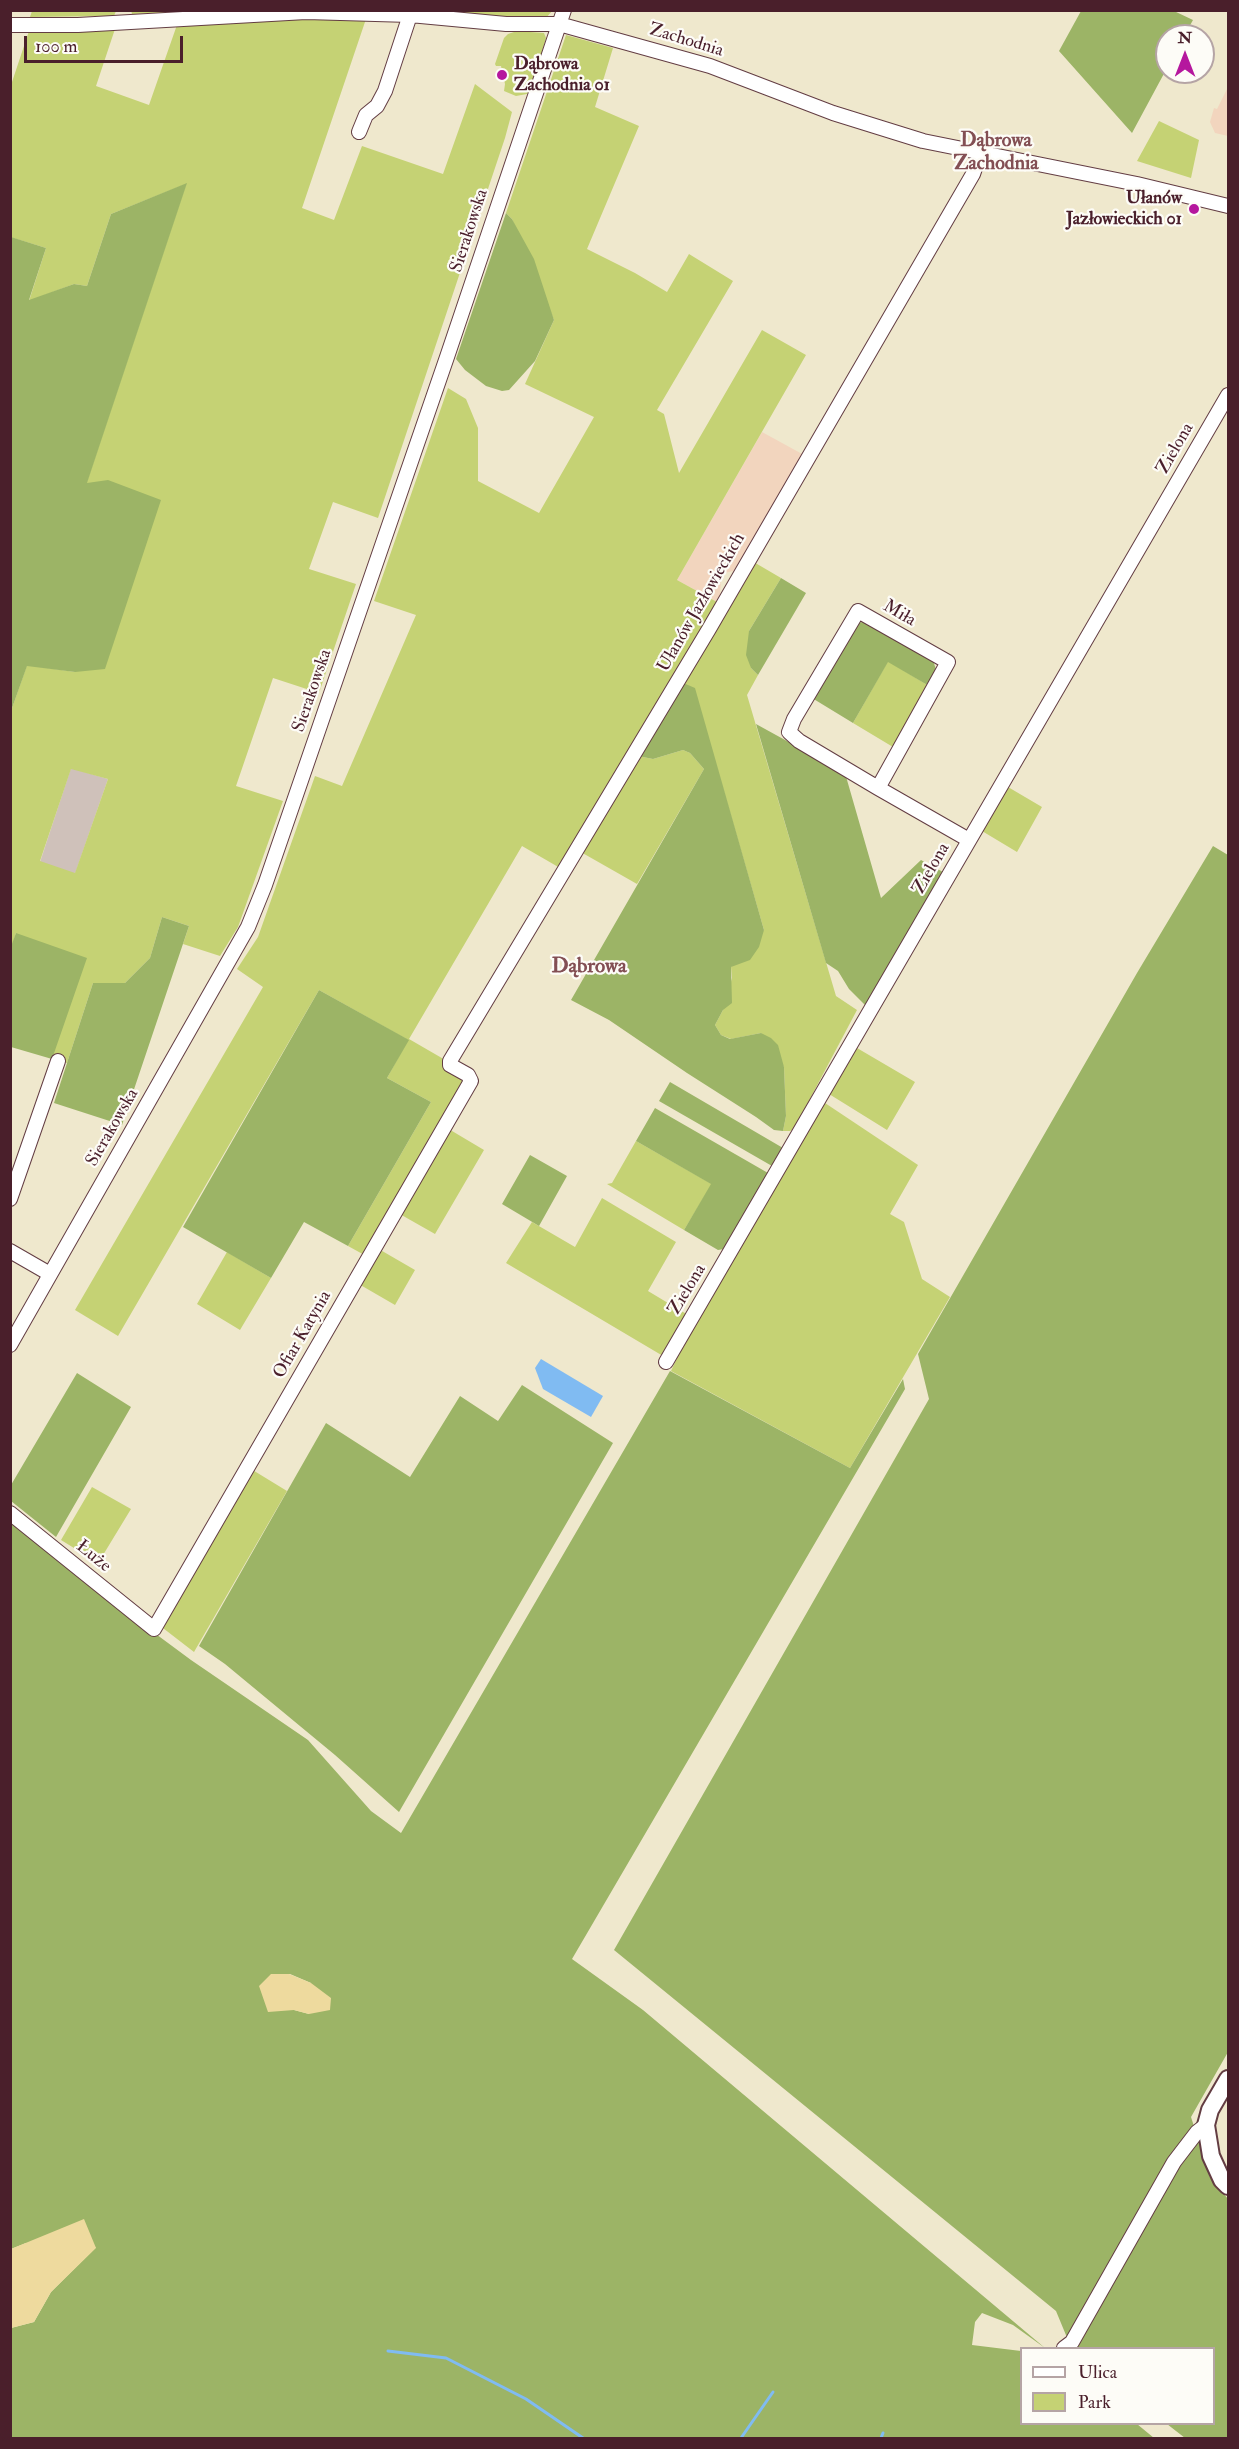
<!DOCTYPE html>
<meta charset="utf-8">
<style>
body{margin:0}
#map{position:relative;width:1239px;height:2449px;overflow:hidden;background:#efe8cd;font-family:"IM FELL Double Pica",serif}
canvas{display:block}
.frame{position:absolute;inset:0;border:12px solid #4a1f2b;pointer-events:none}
.legend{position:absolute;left:1020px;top:2347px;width:195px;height:78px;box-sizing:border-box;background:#fdfcf7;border:2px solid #b5a4a5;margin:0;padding:8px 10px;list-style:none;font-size:18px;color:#4a1f2b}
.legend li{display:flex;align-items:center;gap:12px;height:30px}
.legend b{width:30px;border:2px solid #b5a4a5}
.north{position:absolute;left:1155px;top:24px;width:60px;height:60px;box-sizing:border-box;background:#fdfcf7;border:2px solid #b5a4a5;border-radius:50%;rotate:0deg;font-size:16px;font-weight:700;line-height:24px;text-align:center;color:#4a1f2b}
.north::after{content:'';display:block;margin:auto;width:21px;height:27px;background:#b5179e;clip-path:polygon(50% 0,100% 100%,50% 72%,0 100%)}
.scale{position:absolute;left:24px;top:36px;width:159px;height:27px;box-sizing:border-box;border:3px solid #4a1f2b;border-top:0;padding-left:8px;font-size:18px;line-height:21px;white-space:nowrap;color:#4a1f2b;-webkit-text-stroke:4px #fdfcf7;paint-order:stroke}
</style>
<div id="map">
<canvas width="1239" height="2449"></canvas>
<div class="frame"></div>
<ul class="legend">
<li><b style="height:8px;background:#fff"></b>Ulica</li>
<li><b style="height:16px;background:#c5d274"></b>Park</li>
</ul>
<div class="north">N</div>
<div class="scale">100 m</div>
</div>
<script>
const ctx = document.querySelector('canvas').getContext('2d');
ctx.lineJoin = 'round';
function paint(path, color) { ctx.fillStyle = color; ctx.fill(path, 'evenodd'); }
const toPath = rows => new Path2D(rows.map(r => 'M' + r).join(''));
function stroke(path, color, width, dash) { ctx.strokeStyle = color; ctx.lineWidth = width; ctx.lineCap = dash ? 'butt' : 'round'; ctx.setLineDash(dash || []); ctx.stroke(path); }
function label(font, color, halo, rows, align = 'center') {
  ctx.font = font + ' "IM FELL Double Pica",serif'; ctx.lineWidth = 4.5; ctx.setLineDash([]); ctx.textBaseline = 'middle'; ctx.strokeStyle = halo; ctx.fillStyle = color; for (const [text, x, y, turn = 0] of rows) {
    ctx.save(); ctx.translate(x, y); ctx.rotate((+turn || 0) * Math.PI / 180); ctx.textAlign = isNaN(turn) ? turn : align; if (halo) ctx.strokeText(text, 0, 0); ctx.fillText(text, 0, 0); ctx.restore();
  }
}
paint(toPath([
 [1228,87,1228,136,1215,133,1210,122,1214,108,1217,109],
 [762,432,804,455,737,570,721,574,720,599,717,602,677,580]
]), '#f2d5be');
paint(toPath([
 [71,768,108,779,75,874,40,862]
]), '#cfc1ba');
paint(toPath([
 [131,10,223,11,132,14],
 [32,11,32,10,116,11,114,16,30,17],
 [370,11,552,11,546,18,527,17,526,21],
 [306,17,366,19,302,208,334,220,362,146,443,174,475,84,512,112,505,138,378,518,333,502,309,569,356,584,319,693,273,678,236,786,283,801,238,927,220,956,183,944,189,926,162,917,150,958,125,983,93,983,67,1063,52,1059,16,933,11,949,11,711,27,665,75,672,86,484,186,184,111,214,87,286,74,284,29,301,46,248,10,237,11,85,29,31,115,29,96,86,149,105,178,22],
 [71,769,108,779,75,873,40,861],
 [517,31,544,33,546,38,532,87,527,94,516,96,504,91,505,84,501,66,496,66,495,64,504,38,508,34],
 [566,35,613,48,595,107,639,126,587,249,635,273,667,292,689,254,733,281,657,410,664,414,679,473,762,330,806,355,677,580,717,602,560,868,522,846,409,1039,447,1061,466,1077,368,1257,348,1246,431,1102,387,1078,408,1040,319,990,118,1336,75,1310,263,987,237,969,258,937,315,776,342,786,416,615,374,601,448,388,466,399,478,428,478,481,539,513,594,417,525,384,554,320,512,219,506,213],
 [1159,121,1199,140,1191,178,1137,161],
 [752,561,781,578,749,631,751,668,758,675,747,695,836,996,857,1010,794,1129,790,1131,783,1131,786,1116,784,1067,761,1033,731,1039,721,1035,715,1025,723,1010,732,978,731,967,764,930,713,754,681,682],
 [888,661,929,686,893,747,853,723],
 [683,750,690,753,704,769,637,884,579,851,638,756,653,759],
 [1008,787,1042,807,1017,852,982,831],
 [857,1048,915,1082,887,1130,829,1094],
 [822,1101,918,1165,890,1214,904,1222,922,1279,950,1297,850,1468,671,1371,693,1324],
 [447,1128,484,1150,435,1234,398,1213],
 [636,1141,712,1184,684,1230,607,1184,612,1183],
 [602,1198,676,1242,648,1291,688,1315,663,1356,506,1263,532,1222,575,1247],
 [377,1248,415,1270,395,1305,357,1283],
 [227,1252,271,1278,240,1330,197,1304],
 [251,1469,287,1491,194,1652,159,1625],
 [92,1487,131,1509,100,1560,95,1561,61,1540]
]), '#c5d274');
paint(toPath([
 [1081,11,1174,11,1193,20,1184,36,1167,36,1167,68,1132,133,1059,51],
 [187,183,87,483,108,480,161,500,105,669,75,672,27,666,11,711,11,237,46,248,29,300,74,284,87,286,111,214],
 [506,213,512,219,534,259,554,320,535,361,509,390,502,391,486,386,465,370,456,359],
 [781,578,806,593,758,675,751,668,746,655,749,631],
 [866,621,933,660,937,673,929,686,888,662,853,723,812,698,855,624],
 [681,682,695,688,764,930,759,947,750,960,731,967,732,1003,723,1010,715,1025,721,1035,730,1039,761,1033,771,1038,778,1045,784,1067,786,1116,783,1131,774,1130,756,1117,687,1073,609,1020,571,1000,704,769,690,753,683,750,653,759,638,756],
 [756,724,845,773,881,898,921,860,943,872,866,1006,849,989,838,971,826,963],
 [1213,846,1228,855,1228,2052,1191,2117,1210,2177,1228,2199,1228,2438,1185,2438,1167,2424,1214,2424,1214,2348,1078,2348,1068,2340,1056,2311,614,1950,929,1399,918,1354,1137,973],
 [162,917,189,926,122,1125,54,1103,93,983,125,983,150,958],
 [16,933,87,958,52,1059,11,1047,10,949],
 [319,990,409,1040,387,1078,431,1102,348,1246,304,1222,271,1278,183,1227],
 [670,1082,783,1148,772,1166,659,1101],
 [655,1108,768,1173,724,1249,718,1250,684,1230,711,1184,636,1141],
 [530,1155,567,1176,539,1226,502,1204],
 [670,1371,850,1468,903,1379,905,1389,572,1959,643,2010,1045,2348,1013,2325,982,2313,975,2322,972,2345,1021,2351,1022,2424,1137,2424,1154,2438,11,2438,11,2328,34,2322,51,2292,96,2247,26,2243,11,2249,11,1522,91,1586,191,1660,308,1740,371,1811,401,1833],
 [271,1974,290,1974,311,1983,309,2014,294,2010],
 [77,1373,131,1407,56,1537,11,1501,11,1485],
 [522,1385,613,1443,399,1812,335,1755,225,1664,199,1646,326,1423,410,1477,460,1396,498,1421]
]), '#9cb466');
paint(toPath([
 [271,1974,289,1974,311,1983,331,1998,330,2010,309,2014,294,2010,268,2012,259,1986],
 [84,2219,96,2248,51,2292,34,2322,11,2328,11,2249]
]), '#eeda9e');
paint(toPath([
 [541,1359,603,1396,591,1417,543,1389,535,1368]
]), '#80bbf2');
stroke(toPath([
 [388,2351,446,2358,526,2399,583,2438],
 [741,2438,773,2392],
 [881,2438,883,2433]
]), '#80bbf2', 3);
const minor = toPath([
 [10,25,78,25,306,12,410,15,506,24,559,24,710,66,833,113,923,141,1137,184,1228,206],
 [359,132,366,115,377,106,385,91,410,15],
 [878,788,948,662,858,611,794,719,789,732,799,741,878,788,969,840],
 [10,1199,58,1061],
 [10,1251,50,1274],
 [10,1345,248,927,265,885,447,357,564,10],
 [666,1362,1228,395],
 [10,1513,154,1629,471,1081,468,1075,450,1065,450,1061,709,629,973,174,980,154],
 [1064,2348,1072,2342,1174,2162,1197,2132,1206,2125]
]);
const major = toPath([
 [1228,2079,1210,2110,1206,2125,1211,2156,1222,2180,1228,2186]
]);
stroke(minor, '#633d43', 16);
stroke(major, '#633d43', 20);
stroke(minor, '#fff', 14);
stroke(major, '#fff', 16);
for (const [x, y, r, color] of [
 [502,75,6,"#b5179e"],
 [1194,209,6,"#b5179e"]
]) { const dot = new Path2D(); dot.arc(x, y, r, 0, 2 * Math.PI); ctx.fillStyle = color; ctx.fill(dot); stroke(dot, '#fdfcf7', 2); }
label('18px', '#4a1f2b', '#fdfcf7', [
 ["Zachodnia",686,41,17],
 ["Sierakowska",470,231,-72],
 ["Zielona",1176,449,-60],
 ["Ułanów Jazłowieckich",702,603,-60],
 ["Miła",899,614,30],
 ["Sierakowska",313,691,-71],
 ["Zielona",932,869,-60],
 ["Sierakowska",113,1128,-60],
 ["Zielona",688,1290,-59],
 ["Ofiar Katynia",303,1335,-60],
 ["Łuże",93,1557,39]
]);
label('bold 18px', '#4a1f2b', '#fdfcf7', [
 ["Dąbrowa",514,65],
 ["Zachodnia 01",514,86],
 ["Ułanów",1182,199,"right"],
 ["Jazłowieckich 01",1182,220,"right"]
], 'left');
label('bold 20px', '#834f54', '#fdfcf7', [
 ["Dąbrowa",996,142],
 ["Zachodnia",996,165]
]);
label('bold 21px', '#834f54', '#fdfcf7', [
 ["Dąbrowa",589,967]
]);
</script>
